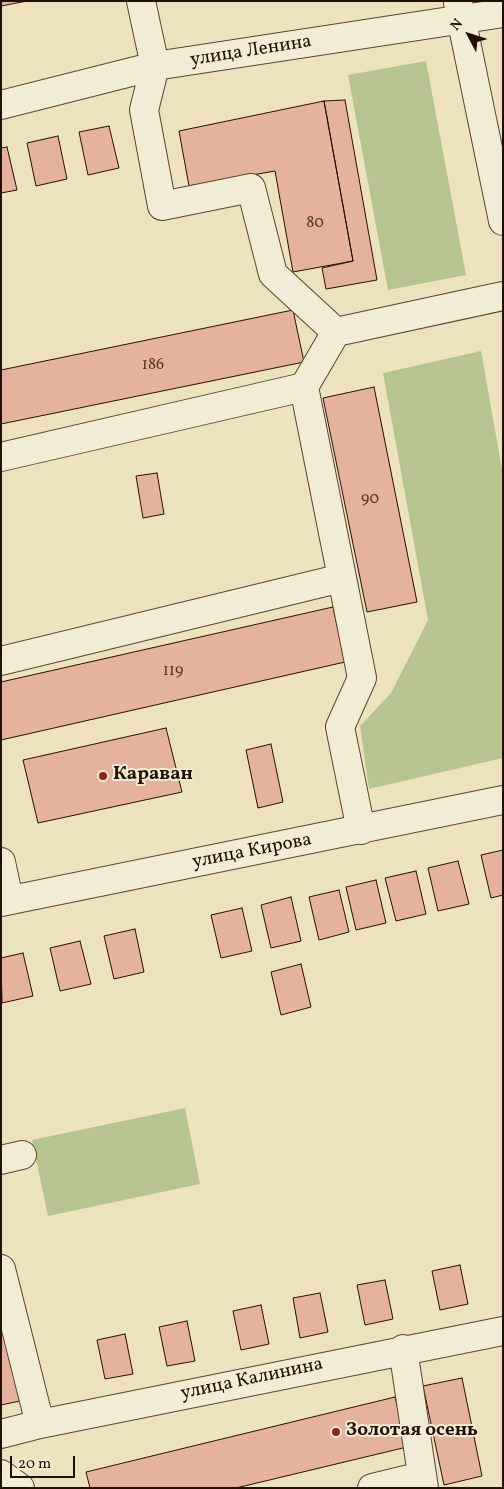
<!DOCTYPE html>
<meta charset="utf-8">
<style>
body{margin:0}
#map{position:relative;width:504px;height:1489px;overflow:hidden;background:#ede2be;font-family:Vollkorn,serif}
canvas{display:block}
.frame{position:absolute;inset:0;border:2px solid #241002;pointer-events:none}
.north{position:absolute;left:444px;top:10px;width:50px;height:50px;-webkit-text-stroke:4px #f3ecd5;paint-order:stroke;rotate:310deg;font-size:14px;font-weight:700;line-height:20px;text-align:center;color:#241002}
.north::after{content:'';display:block;margin:auto;width:18px;height:22px;background:#241002;clip-path:polygon(50% 0,100% 100%,50% 72%,0 100%)}
.scale{position:absolute;left:10px;top:1456px;width:65px;height:22px;box-sizing:border-box;border:2px solid #241002;border-top:0;padding-left:6px;font-size:15px;line-height:18px;white-space:nowrap;color:#241002;-webkit-text-stroke:4px #f3ecd5;paint-order:stroke}
</style>
<div id="map">
<canvas width="504" height="1489"></canvas>
<div class="frame"></div>
<div class="north">N</div>
<div class="scale">20 m</div>
</div>
<script>
const ctx = document.querySelector('canvas').getContext('2d');
ctx.lineJoin = 'round';
function paint(path, color) { ctx.fillStyle = color; ctx.fill(path, 'evenodd'); }
const toPath = rows => new Path2D(rows.map(r => 'M' + r).join(''));
function stroke(path, color, width, dash) { ctx.strokeStyle = color; ctx.lineWidth = width; ctx.lineCap = dash ? 'butt' : 'round'; ctx.setLineDash(dash || []); ctx.stroke(path); }
function label(font, color, halo, rows, align = 'center') {
  ctx.font = font + ' Vollkorn,serif'; ctx.lineWidth = 4; ctx.setLineDash([]); ctx.textBaseline = 'middle'; ctx.strokeStyle = halo; ctx.fillStyle = color; for (const [text, x, y, turn = 0] of rows) {
    ctx.save(); ctx.translate(x, y); ctx.rotate((+turn || 0) * Math.PI / 180); ctx.textAlign = isNaN(turn) ? turn : align; if (halo) ctx.strokeText(text, 0, 0); ctx.fillText(text, 0, 0); ctx.restore();
  }
}
paint(toPath([
 [426,61,466,275,388,290,348,75],
 [481,351,503,475,503,758,369,789,360,726,391,693,428,620,383,373],
 [185,1108,200,1184,48,1216,32,1140]
]), '#b8c392');
const building = toPath([
 [1,1,27,1,1,6,1,1],
 [345,100,377,280,326,289,322,268,353,261,324,101,345,100],
 [324,101,353,261,293,272,275,171,189,186,179,131,324,101],
 [109,126,119,168,88,175,79,132,109,126],
 [58,136,67,179,36,186,27,143,58,136],
 [7,147,17,190,1,193,1,148,7,147],
 [293,310,304,362,1,424,1,370,293,310],
 [374,387,417,602,367,612,323,398,374,387],
 [157,473,164,514,143,518,136,476,157,473],
 [333,607,345,662,1,740,1,682,333,607],
 [166,728,182,792,38,823,23,760,166,728],
 [271,744,283,802,258,808,246,750,271,744],
 [503,850,503,895,491,898,481,855,503,850],
 [458,861,469,904,438,911,428,868,458,861],
 [416,871,426,914,396,921,385,878,416,871],
 [376,880,386,923,356,930,346,887,376,880],
 [339,890,349,932,319,940,309,897,339,890],
 [291,897,301,941,271,948,261,905,291,897],
 [242,908,252,951,221,958,211,915,242,908],
 [135,929,144,972,114,979,104,936,135,929],
 [80,941,91,984,60,991,50,948,80,941],
 [23,953,33,996,2,1003,1,958,23,953],
 [301,964,311,1007,281,1015,271,972,301,964],
 [460,1265,468,1304,440,1310,432,1271,460,1265],
 [385,1280,393,1319,365,1325,357,1285,385,1280],
 [320,1293,328,1332,300,1338,293,1298,320,1293],
 [261,1305,269,1344,241,1350,233,1311,261,1305],
 [1,1316,20,1401,1,1405,1,1316],
 [187,1321,195,1361,167,1366,159,1327,187,1321],
 [125,1334,133,1374,105,1379,97,1340,125,1334],
 [462,1378,482,1476,444,1485,423,1386,462,1378],
 [395,1397,407,1447,236,1488,90,1488,86,1472,395,1397]
]);
paint(building, '#e5b29e');
stroke(building, '#241002', 1);
const minor = toPath([
 [141,1,155,66,144,110,162,206,251,188,273,274,336,332,503,296],
 [458,3,503,221],
 [1,105,155,66,503,13],
 [304,387,336,332],
 [1,457,304,387,362,678,340,727,361,830],
 [1,661,342,578],
 [1,862,9,900],
 [1,902,503,800],
 [1,1160,22,1155],
 [1,1269,40,1424],
 [403,1349,424,1488],
 [1,1434,40,1424,503,1331],
 [1,1474,20,1488],
 [372,1488,421,1476]
]);
stroke(minor, '#564431', 30);
stroke(minor, '#f3ecd5', 28);
for (const [x, y, r, color] of [
 [103,776,5,"#8f2418"],
 [336,1432,5,"#8f2418"]
]) { const dot = new Path2D(); dot.arc(x, y, r, 0, 2 * Math.PI); ctx.fillStyle = color; ctx.fill(dot); stroke(dot, '#f3ecd5', 2); }
label('16px', '#543829', null, [
 ["80",315,224],
 ["186",153,366],
 ["90",370,500],
 ["119",173,672]
]);
label('19px', '#241002', '#f3ecd5', [
 ["улица Ленина",251,52,-9],
 ["улица Кирова",252,852,-11],
 ["улица Калинина",252,1380,-12]
]);
label('bold 19px', '#241002', '#f3ecd5', [
 ["Караван",113,776],
 ["Золотая осень",346,1432]
], 'left');
</script>
